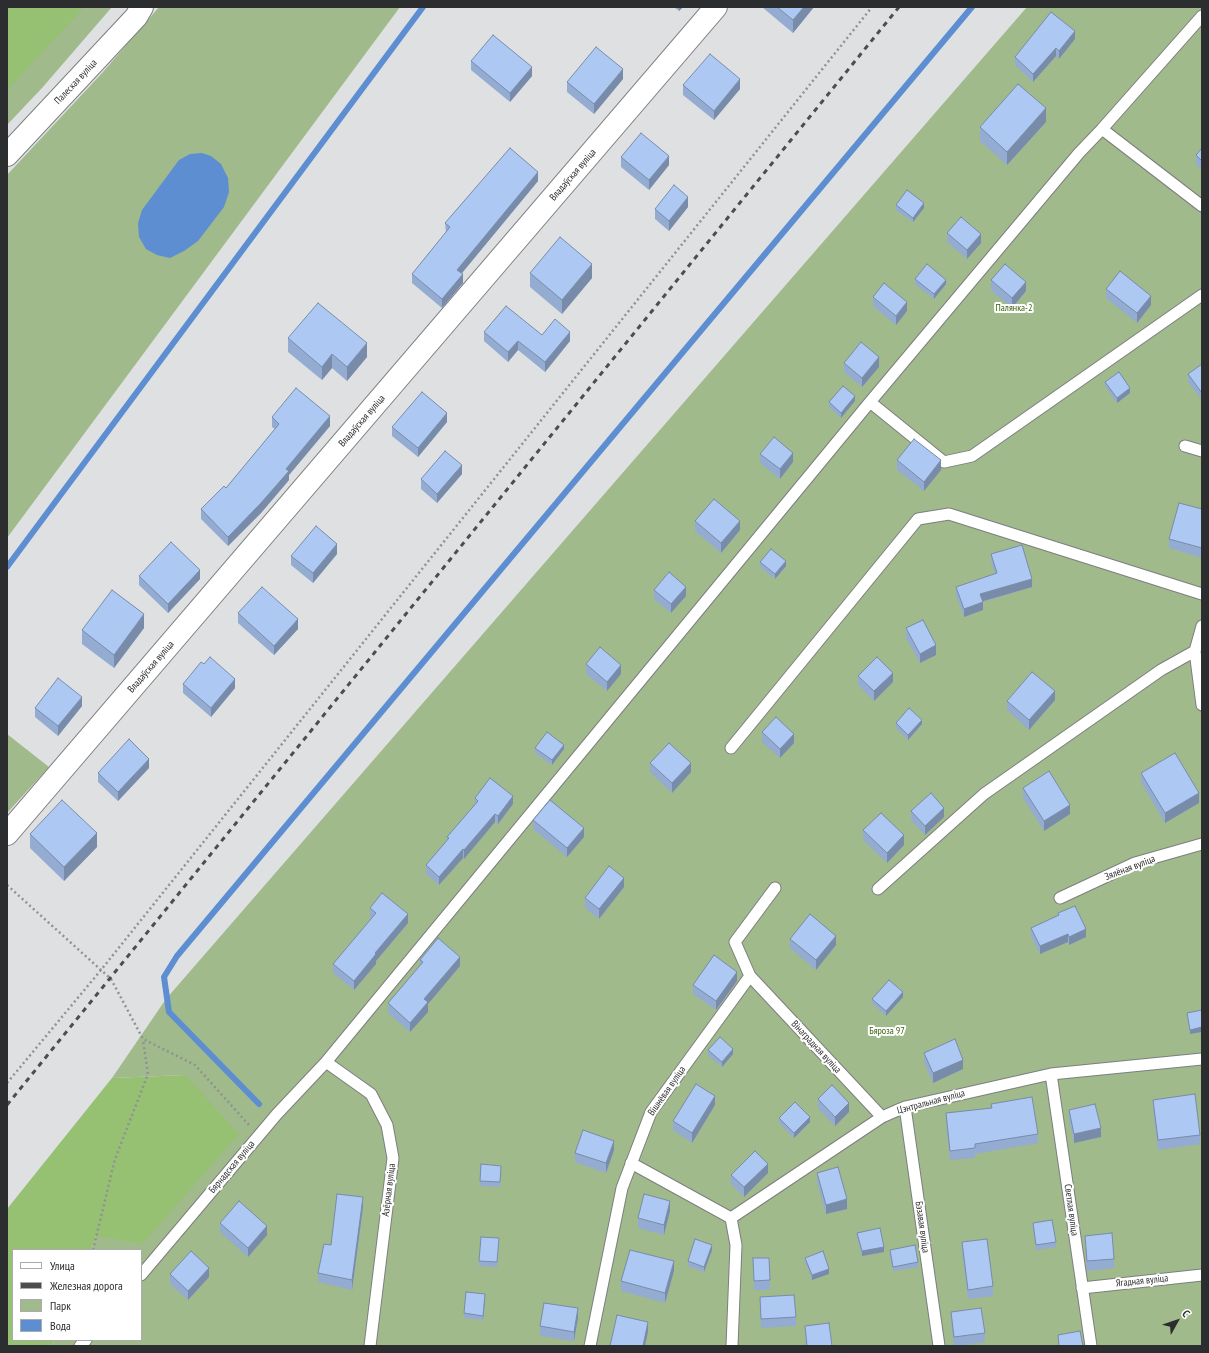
<!DOCTYPE html>
<meta charset="utf-8">
<style>
body{margin:0}
#map{position:relative;width:1209px;height:1353px;overflow:hidden;background:#dee0e2;font-family:"PT Sans Narrow",sans-serif}
canvas{display:block}
.frame{position:absolute;inset:0;border:8px solid #2c2d2e;pointer-events:none}
.legend{position:absolute;left:12px;top:1249px;width:130px;height:92px;box-sizing:border-box;background:#fff;border:1px solid #ababab;margin:0;padding:5px 7px;list-style:none;font-size:12px;color:#2c2d2e}
.legend li{display:flex;align-items:center;gap:8px;height:20px}
.legend b{width:20px;border:1px solid #ababab}
.north{position:absolute;left:1157px;top:1301px;width:40px;height:40px;-webkit-text-stroke:3px #fff;paint-order:stroke;rotate:50deg;font-size:11px;font-weight:700;line-height:16px;text-align:center;color:#2c2d2e}
.north::after{content:'';display:block;margin:auto;width:14px;height:18px;background:#2c2d2e;clip-path:polygon(50% 0,100% 100%,50% 72%,0 100%)}
</style>
<div id="map">
<canvas width="1209" height="1353"></canvas>
<div class="frame"></div>
<ul class="legend">
<li><b style="height:5px;background:#fff"></b>Улица</li>
<li><b style="height:5px;background:#4c4d4f"></b>Железная дорога</li>
<li><b style="height:11px;background:#a0ba8b"></b>Парк</li>
<li><b style="height:11px;background:#5d8ed1"></b>Вода</li>
</ul>
<div class="north">С</div>
</div>
<script>
const ctx = document.querySelector('canvas').getContext('2d');
ctx.lineJoin = 'round';
function paint(path, color) { ctx.fillStyle = color; ctx.fill(path, 'evenodd'); }
const toPath = rows => new Path2D(rows.map(r => 'M' + r).join(''));
function stroke(path, color, width, dash) { ctx.strokeStyle = color; ctx.lineWidth = width; ctx.lineCap = dash ? 'butt' : 'round'; ctx.setLineDash(dash || []); ctx.stroke(path); }
function label(font, color, halo, rows, align = 'center') {
  ctx.font = font + ' "PT Sans Narrow",sans-serif'; ctx.lineWidth = 4; ctx.setLineDash([]); ctx.textBaseline = 'middle'; ctx.strokeStyle = halo; ctx.fillStyle = color; for (const [text, x, y, turn = 0] of rows) {
    ctx.save(); ctx.translate(x, y); ctx.rotate((+turn || 0) * Math.PI / 180); ctx.textAlign = isNaN(turn) ? turn : align; if (halo) ctx.strokeText(text, 0, 0); ctx.fillText(text, 0, 0); ctx.restore();
  }
}
paint(toPath([
 [7,7,112,7,42,88,7,125],
 [159,7,400,7,7,538,7,175,103,72],
 [1027,7,1202,7,1202,1346,52,1346,55,1340,141,1340,141,1250,91,1250,96,1236,185,1075,112,1078,166,999],
 [7,734,49,767,7,813]
]), '#a0ba8b');
paint(toPath([
 [7,7,84,7,7,90],
 [185,1075,239,1134,143,1243,96,1236,91,1250,13,1250,13,1340,55,1340,52,1346,7,1346,7,1209,112,1078]
]), '#96c072');
paint(toPath([
 [202,153,211,156,221,164,228,178,229,192,224,207,198,241,184,251,170,258,157,255,146,249,139,237,138,223,142,210,179,160,190,154]
]), '#5d8ed1');
stroke(toPath([
 [7,567,423,7],
 [259,1104,169,1012,164,977,177,956,972,7]
]), '#5d8ed1', 6);
const lane = toPath([
 [1102,129,1202,16],
 [870,402,944,462,972,456,1202,295],
 [1185,446,1202,451],
 [1202,626,1195,651,1202,705],
 [731,748,918,519,949,514,1202,594],
 [878,889,984,794,1161,670,1195,651],
 [1060,898,1135,863,1202,844],
 [750,976,882,1117],
 [326,1062,371,1094,387,1125,393,1158,370,1346],
 [1051,1074,1091,1346],
 [905,1107,939,1346],
 [631,1163,731,1218,882,1117,905,1107,1051,1074,1202,1059],
 [731,1218,736,1245,732,1346],
 [141,1275,277,1114,326,1062,870,402,1079,153,1102,129,1202,206],
 [1082,1288,1202,1275],
 [80,1346,86,1340],
 [590,1346,622,1188,651,1112,750,976,735,942,775,888]
]);
const street = toPath([
 [7,155,136,17,142,7],
 [7,834,716,7]
]);
stroke(lane, '#7d7e81', 13);
stroke(street, '#7d7e81', 24);
stroke(toPath([
 [7,885,111,979,143,1039,195,1065,249,1125],
 [7,1083,101,970,872,7],
 [93,1250,115,1159,148,1074,143,1040]
]), '#909193', 2.5, [2, 3]);
stroke(lane, '#fff', 11);
stroke(street, '#fff', 22);
stroke(toPath([
 [7,1105,899,7]
]), '#4c4d4f', 3, [5, 5]);
paint(toPath([
 [674,7,683,7,679,11],
 [762,7,814,7,793,33],
 [1075,39,1059,59,1056,56,1033,82,1015,65,1015,57],
 [471,61,532,76,510,102,471,70],
 [623,79,594,114,567,92,567,82],
 [683,85,740,89,714,120,683,95],
 [1046,122,1007,165,980,141,980,127],
 [1202,148,1202,170,1196,165,1196,155],
 [621,157,669,165,649,190,621,167],
 [538,181,462,273,463,283,442,308,412,283,412,274,446,233,445,223],
 [896,205,924,208,913,222,896,210],
 [688,207,669,231,655,219,655,209],
 [947,233,981,243,967,259,947,242],
 [530,273,592,278,562,314,530,287],
 [915,279,946,284,934,299,915,284],
 [991,280,1026,291,1012,308,991,290],
 [1106,289,1151,305,1137,323,1106,298],
 [873,297,907,311,896,325,873,306],
 [484,332,542,335,570,341,545,372,518,350,508,362,484,341],
 [288,338,367,357,347,381,332,368,322,380,288,352],
 [844,363,879,367,862,387,844,372],
 [1202,364,1202,400,1188,382,1188,374],
 [1105,382,1130,393,1117,403,1105,386],
 [855,401,841,418,829,407,829,402],
 [272,417,330,426,289,475,289,480,261,513,228,546,201,519,201,509,226,488,275,429,272,427],
 [447,422,418,457,392,436,392,427],
 [760,454,793,462,780,479,760,463],
 [897,460,941,470,924,491,897,470],
 [462,474,437,503,421,489,421,479],
 [1202,509,1202,558,1169,548,1169,539],
 [695,521,740,530,721,553,695,531],
 [337,554,313,583,291,565,291,556],
 [991,554,1032,587,983,602,983,610,964,617,956,595,956,587,995,574,991,562],
 [760,562,786,566,775,579,760,567],
 [139,576,200,579,168,613,139,585],
 [654,590,686,596,671,613,654,599],
 [238,613,298,629,274,655,238,623],
 [144,628,114,668,82,644,82,630],
 [906,628,936,655,920,663,906,638],
 [204,664,235,688,211,717,183,693,183,684],
 [586,664,621,674,607,691,586,674],
 [858,676,893,682,874,701,858,685],
 [1055,700,1029,730,1007,710,1007,701],
 [82,706,58,736,35,717,35,708],
 [896,723,922,724,908,740,896,728],
 [762,732,794,743,780,758,762,742],
 [535,748,564,749,552,765,535,753],
 [650,763,691,772,672,793,650,772],
 [149,768,118,801,98,782,98,773],
 [1141,773,1199,803,1165,823,1141,782],
 [1023,788,1070,814,1044,831,1023,798],
 [475,798,513,804,498,824,495,822,464,859,463,858,439,885,426,874,426,865,447,840,447,837,475,804],
 [911,811,944,817,925,835,911,820],
 [533,820,584,837,567,857,533,829],
 [863,830,904,845,887,863,863,840],
 [30,834,97,847,64,881,30,848],
 [624,887,599,919,585,908,585,898],
 [370,908,408,923,376,961,376,964,354,990,333,973,333,964,371,919,370,917],
 [1058,913,1086,937,1069,945,1068,942,1040,954,1031,936,1031,928,1058,915],
 [790,939,836,945,816,970,790,948],
 [420,960,460,966,428,1004,428,1012,410,1032,388,1013,388,1003,420,966],
 [737,981,716,1010,693,994,693,985],
 [903,997,886,1016,872,1003,872,999],
 [1202,1010,1190,1034,1187,1018,1187,1013],
 [708,1050,733,1054,722,1067,708,1055],
 [924,1053,963,1069,933,1083,924,1062],
 [818,1099,849,1112,835,1126,818,1108],
 [1153,1100,1200,1135,1200,1144,1158,1150,1153,1109],
 [991,1104,1038,1134,1038,1143,975,1154,975,1158,950,1160,946,1122,946,1113,991,1109],
 [715,1105,692,1143,673,1130,673,1121],
 [1069,1110,1101,1137,1074,1143,1069,1119],
 [779,1118,810,1122,794,1138,779,1123],
 [614,1150,606,1173,575,1162,575,1153],
 [501,1166,500,1187,480,1186,480,1181],
 [768,1173,744,1197,731,1184,731,1175],
 [817,1173,847,1209,826,1214,817,1182],
 [363,1207,352,1290,318,1282,318,1273,331,1245],
 [670,1211,664,1235,638,1228,638,1218],
 [220,1223,267,1235,248,1257,220,1232],
 [1033,1223,1056,1242,1056,1247,1036,1250,1033,1227],
 [857,1233,884,1252,862,1256,857,1237],
 [1085,1236,1114,1259,1114,1268,1087,1271,1085,1245],
 [962,1242,993,1286,993,1296,968,1299,962,1251],
 [499,1243,497,1267,479,1266,479,1261],
 [712,1250,704,1272,688,1266,688,1261],
 [890,1250,918,1262,918,1267,893,1271,890,1255],
 [753,1258,769,1258,770,1290,754,1290],
 [805,1258,829,1274,812,1280,805,1262],
 [674,1271,665,1303,621,1291,621,1281],
 [170,1274,209,1277,188,1300,170,1284],
 [760,1297,796,1317,796,1326,761,1328],
 [485,1299,483,1320,464,1318,464,1313],
 [951,1312,985,1333,985,1342,959,1346,954,1346,951,1322],
 [578,1318,574,1341,540,1336,540,1326],
 [805,1326,832,1346,806,1346,805,1335],
 [1058,1335,1083,1346,1058,1346]
]), '#94acd1');
paint(toPath([
 [679,7,683,7,679,11],
 [804,7,814,7,793,33,793,20],
 [1075,31,1075,39,1059,59,1059,51],
 [1056,48,1056,56,1033,82,1033,74],
 [532,67,532,76,510,102,510,93],
 [623,69,623,79,594,114,594,104],
 [740,79,740,89,714,120,714,111],
 [1046,108,1046,122,1007,165,1007,152],
 [669,156,669,165,649,190,649,180],
 [538,172,538,181,457,279,457,270],
 [688,197,688,207,669,231,669,221],
 [924,203,924,208,913,222,913,218],
 [981,234,981,243,967,259,967,250],
 [592,264,592,278,562,314,562,300],
 [463,274,463,283,442,308,442,299],
 [946,280,946,284,934,299,934,294],
 [1026,282,1026,291,1012,308,1012,298],
 [1151,296,1151,305,1137,323,1137,313],
 [907,302,907,311,896,325,896,316],
 [570,332,570,341,545,372,545,362],
 [518,341,518,350,508,362,508,352],
 [367,343,367,357,347,381,347,367],
 [332,354,332,368,322,380,322,367],
 [879,357,879,367,862,387,862,378],
 [1130,388,1130,393,1117,403,1117,398],
 [855,396,855,401,841,418,841,413],
 [447,413,447,422,418,457,418,448],
 [330,416,330,426,289,475,289,480,261,513,228,546,228,537],
 [793,453,793,462,780,479,780,469],
 [941,460,941,470,924,491,924,482],
 [462,465,462,474,437,503,437,494],
 [740,521,740,530,721,553,721,543],
 [337,544,337,554,313,583,313,573],
 [786,561,786,566,775,579,775,574],
 [200,570,200,579,168,613,168,604],
 [1032,579,1032,587,980,602,980,594],
 [686,587,686,596,671,613,671,604],
 [983,602,983,610,964,617,964,609],
 [144,614,144,628,114,668,114,655],
 [298,619,298,629,274,655,274,646],
 [936,645,936,655,920,663,920,654],
 [621,665,621,674,607,691,607,682],
 [893,673,893,682,874,701,874,691],
 [235,679,235,688,211,717,211,708],
 [1055,691,1055,700,1029,730,1029,720],
 [82,697,82,706,58,736,58,726],
 [922,720,922,724,908,740,908,735],
 [794,734,794,743,780,758,780,749],
 [564,745,564,749,552,765,552,760],
 [149,759,149,768,118,801,118,792],
 [691,763,691,772,672,793,672,783],
 [1199,793,1199,803,1165,823,1165,813],
 [513,796,513,804,498,824,498,816],
 [1070,805,1070,814,1044,831,1044,821],
 [944,808,944,817,925,835,925,826],
 [495,814,495,822,464,859,464,850],
 [584,828,584,837,567,857,567,848],
 [97,833,97,847,64,881,64,867],
 [904,835,904,845,887,863,887,853],
 [463,849,463,858,439,885,439,877],
 [624,878,624,887,599,919,599,909],
 [408,914,408,923,376,961,376,964,354,990,354,981,375,953],
 [1086,929,1086,937,1069,945,1069,937],
 [1068,934,1068,942,1040,954,1040,946],
 [836,936,836,945,816,970,816,960],
 [460,957,460,966,428,1004,428,1012,410,1032,410,1023,424,999],
 [737,972,737,981,716,1010,716,1001],
 [903,992,903,997,886,1016,886,1011],
 [1202,1027,1202,1032,1190,1034,1190,1030],
 [733,1049,733,1054,722,1067,722,1062],
 [963,1060,963,1069,933,1083,933,1073],
 [715,1096,715,1105,692,1143,692,1133],
 [849,1103,849,1112,835,1126,835,1117],
 [810,1117,810,1122,794,1138,794,1133],
 [1101,1128,1101,1137,1074,1143,1074,1134],
 [614,1141,614,1150,606,1173,606,1163],
 [768,1164,768,1173,744,1197,744,1187],
 [363,1197,363,1207,352,1290,352,1280],
 [847,1199,847,1209,826,1214,826,1205],
 [670,1201,670,1211,664,1235,664,1225],
 [267,1226,267,1235,248,1257,248,1248],
 [712,1245,712,1250,704,1272,704,1267],
 [884,1247,884,1252,862,1256,862,1251],
 [674,1261,674,1271,665,1303,665,1293],
 [209,1268,209,1277,188,1300,188,1291],
 [829,1269,829,1274,812,1280,812,1275],
 [485,1294,485,1299,483,1320,483,1316],
 [578,1308,578,1318,574,1341,574,1332],
 [648,1322,648,1332,645,1346,643,1346]
]), '#788caa');
const building = toPath([
 [777,7,804,7,793,20,777,7],
 [1051,12,1075,31,1059,51,1056,48,1033,74,1015,57,1051,12],
 [493,35,532,67,510,93,471,61,493,35],
 [596,47,623,69,594,104,567,82,596,47],
 [710,54,740,79,714,111,683,85,710,54],
 [1018,84,1046,108,1007,152,980,127,1018,84],
 [641,133,669,156,649,180,621,157,641,133],
 [510,148,538,172,457,270,463,274,442,299,412,274,450,227,445,223,510,148],
 [1202,148,1202,161,1196,155,1202,148],
 [674,185,688,197,669,221,655,209,674,185],
 [907,190,924,203,913,218,896,205,907,190],
 [961,217,981,234,967,250,947,233,961,217],
 [560,237,592,264,562,300,530,273,560,237],
 [927,264,946,280,934,294,915,279,927,264],
 [1005,264,1026,282,1012,298,991,280,1005,264],
 [1120,271,1151,296,1137,313,1106,289,1120,271],
 [884,283,907,302,896,316,873,297,884,283],
 [318,303,367,343,347,367,332,354,322,367,288,338,318,303],
 [506,306,542,335,555,319,570,332,545,362,518,341,508,352,484,332,506,306],
 [861,342,879,357,862,378,844,363,861,342],
 [1202,364,1202,393,1188,374,1202,364],
 [1119,372,1130,388,1117,398,1105,382,1119,372],
 [843,386,855,396,841,413,829,402,843,386],
 [296,388,330,416,286,469,289,471,261,503,228,537,201,509,224,486,226,488,279,424,272,417,296,388],
 [422,392,447,413,418,448,392,427,422,392],
 [774,437,793,453,780,469,760,454,774,437],
 [914,439,941,460,924,482,897,460,914,439],
 [445,451,462,465,437,494,421,479,445,451],
 [714,499,740,521,721,543,695,521,714,499],
 [1179,503,1202,509,1202,548,1169,539,1179,503],
 [316,526,337,544,313,573,291,556,316,526],
 [171,542,200,570,168,604,139,576,171,542],
 [1022,545,1032,579,980,594,983,602,964,609,956,587,997,573,991,554,1022,545],
 [771,549,786,561,775,574,760,562,771,549],
 [669,572,686,587,671,604,654,590,669,572],
 [262,587,298,619,274,646,238,613,262,587],
 [112,590,144,614,114,655,82,630,112,590],
 [923,620,936,645,920,654,906,628,923,620],
 [600,647,621,665,607,682,586,664,600,647],
 [210,657,235,679,211,708,183,684,201,662,204,664,210,657],
 [877,657,893,673,874,691,858,676,877,657],
 [1032,672,1055,691,1029,720,1007,701,1032,672],
 [58,678,82,697,58,726,35,708,58,678],
 [909,708,922,720,908,735,896,723,909,708],
 [776,717,794,734,780,749,762,732,776,717],
 [547,732,564,745,552,760,535,748,547,732],
 [129,739,149,759,118,792,98,773,129,739],
 [669,743,691,763,672,783,650,763,669,743],
 [1175,753,1199,793,1165,813,1141,773,1175,753],
 [1049,771,1070,805,1044,821,1023,788,1049,771],
 [490,778,513,796,498,816,495,814,464,850,463,849,439,877,426,865,449,838,447,837,478,801,475,798,490,778],
 [931,793,944,808,925,826,911,811,931,793],
 [62,800,97,833,64,867,30,834,62,800],
 [550,800,584,828,567,848,533,820,550,800],
 [881,813,904,835,887,853,863,830,881,813],
 [609,866,624,878,599,909,585,898,609,866],
 [382,893,408,914,375,953,376,954,354,981,333,964,376,913,370,908,382,893],
 [1075,906,1086,929,1069,937,1068,934,1040,946,1031,928,1059,915,1058,913,1075,906],
 [810,914,836,936,816,960,790,939,810,914],
 [438,938,460,957,424,999,428,1002,410,1023,388,1003,423,962,420,960,438,938],
 [714,955,737,972,716,1001,693,985,714,955],
 [889,980,903,992,886,1011,872,999,889,980],
 [1202,1010,1202,1027,1190,1030,1187,1013,1202,1010],
 [720,1037,733,1049,722,1062,708,1050,720,1037],
 [955,1039,963,1060,933,1073,924,1053,955,1039],
 [696,1084,715,1096,692,1133,673,1121,696,1084],
 [832,1085,849,1103,835,1117,818,1099,832,1085],
 [1195,1094,1200,1135,1158,1140,1153,1100,1195,1094],
 [1032,1097,1038,1134,975,1144,975,1148,950,1151,946,1113,992,1108,991,1104,1032,1097],
 [795,1102,810,1117,794,1133,779,1118,795,1102],
 [1095,1104,1101,1128,1074,1134,1069,1110,1095,1104],
 [583,1130,614,1141,606,1163,575,1153,583,1130],
 [755,1151,768,1164,744,1187,731,1175,755,1151],
 [481,1164,501,1166,500,1182,480,1181,481,1164],
 [838,1167,847,1199,826,1205,817,1173,838,1167],
 [337,1194,363,1197,352,1280,318,1273,324,1244,331,1245,337,1194],
 [644,1194,670,1201,664,1225,638,1218,644,1194],
 [239,1201,267,1226,248,1248,220,1223,239,1201],
 [1052,1220,1056,1242,1036,1245,1033,1223,1052,1220],
 [880,1228,884,1247,862,1251,857,1233,880,1228],
 [1112,1233,1114,1259,1087,1261,1085,1236,1112,1233],
 [481,1237,499,1238,497,1262,479,1261,481,1237],
 [695,1239,712,1245,704,1267,688,1261,695,1239],
 [987,1239,993,1286,968,1290,962,1242,987,1239],
 [915,1245,918,1262,893,1267,890,1250,915,1245],
 [630,1250,674,1261,665,1293,621,1281,630,1250],
 [191,1251,209,1268,188,1291,170,1274,191,1251],
 [823,1251,829,1269,812,1275,805,1258,823,1251],
 [753,1258,769,1258,770,1280,754,1281,753,1258],
 [466,1292,485,1294,483,1316,464,1313,466,1292],
 [794,1295,796,1317,761,1319,760,1297,794,1295],
 [544,1303,578,1308,574,1332,540,1326,544,1303],
 [981,1308,985,1333,954,1337,951,1312,981,1308],
 [617,1315,648,1322,643,1346,610,1346,617,1315],
 [829,1323,832,1346,807,1346,805,1326,829,1323],
 [1080,1331,1083,1346,1059,1346,1058,1335,1080,1331]
]);
paint(building, '#acc8f3');
stroke(building, '#788caa', 1);
label('10px', '#2c2d2e', '#fff', [
 ["Палеская вуліца",76,82,-47],
 ["Владаўская вуліца",573,175,-49],
 ["Владаўская вуліца",362,421,-49],
 ["Владаўская вуліца",151,667,-49],
 ["Зялёная вуліца",1130,868,-21],
 ["Вінаградная вуліца",816,1047,47],
 ["Вішнёвая вуліца",667,1091,-55],
 ["Цэнтральная вуліца",931,1102,-15],
 ["Бярнадская вуліца",232,1167,-50],
 ["Азёрная вуліца",389,1190,-83],
 ["Светлая вуліца",1071,1210,82],
 ["Бэзавая вуліца",922,1227,82],
 ["Ягадная вуліца",1142,1281,-6]
]);
label('10px', '#3b610e', '#fff', [
 ["Палянка-2",1014,308],
 ["Бяроза 97",887,1031]
]);
</script>
